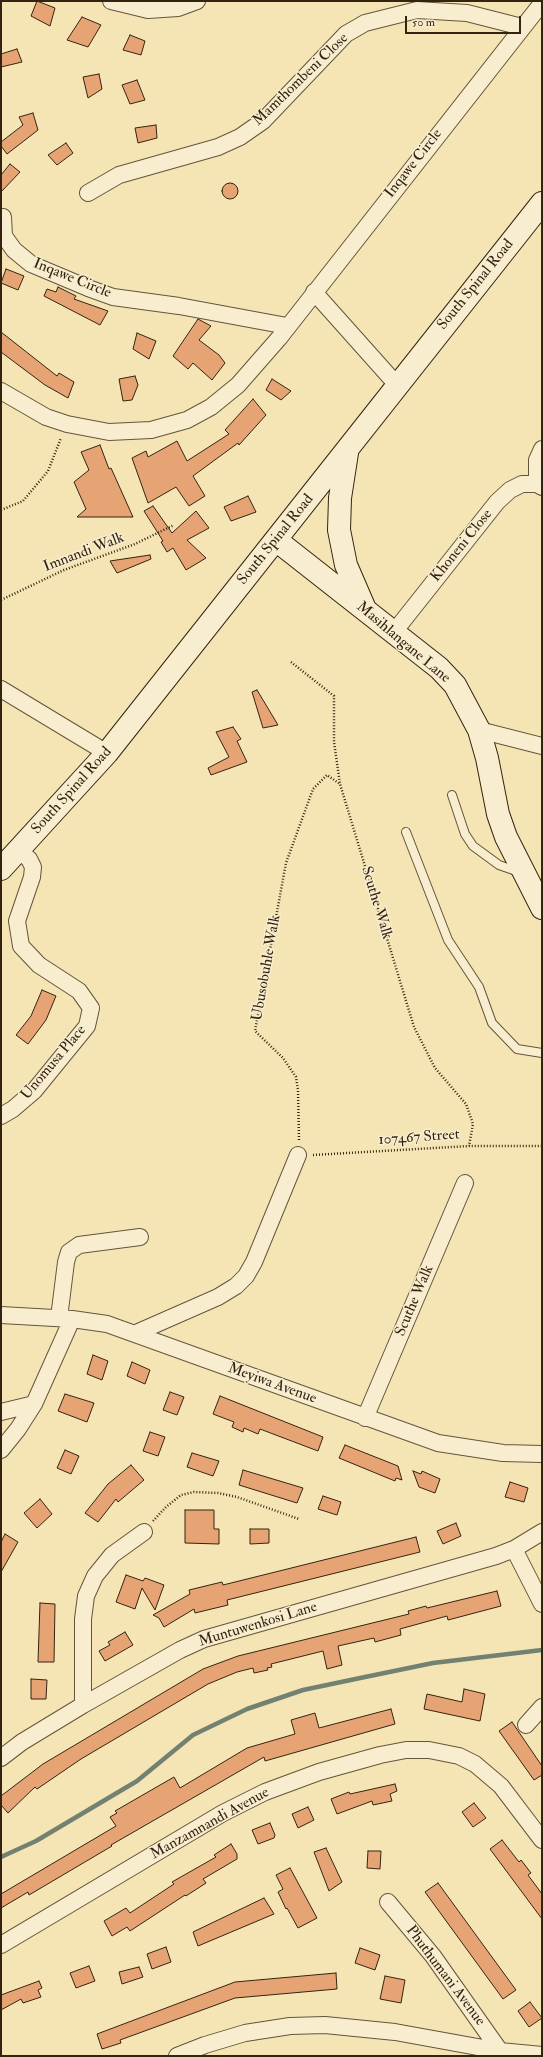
<!DOCTYPE html>
<style>
body{margin:0}
#map{position:relative;width:543px;height:2057px;overflow:hidden;background:#f5e5b5;font-family:"IM FELL Double Pica",serif}
canvas{display:block}
.frame{position:absolute;inset:0;border:2px solid #352311;pointer-events:none}
.scale{position:absolute;left:405px;top:16px;width:116px;height:18px;box-sizing:border-box;border:2px solid #352311;border-top:0;padding-left:5px;font-size:12px;line-height:14px;white-space:nowrap;color:#352311;-webkit-text-stroke:3px #f8eecf;paint-order:stroke}
</style>
<div id="map">
<canvas width="543" height="2057"></canvas>
<div class="frame"></div>
<div class="scale">50 m</div>
</div>
<script>
const ctx = document.querySelector('canvas').getContext('2d');
ctx.lineJoin = 'round';
const toPath = rows => new Path2D(rows.map(r => 'M' + r).join(''));
function stroke(path, color, width, dash) { ctx.strokeStyle = color; ctx.lineWidth = width; ctx.lineCap = dash ? 'butt' : 'round'; ctx.setLineDash(dash || []); ctx.stroke(path); }
function paint(path, color) { ctx.fillStyle = color; ctx.fill(path, 'evenodd'); }
function label(font, color, halo, rows, align = 'center') {
  ctx.font = font + ' "IM FELL Double Pica",serif'; ctx.lineWidth = 3; ctx.setLineDash([]); ctx.textBaseline = 'middle'; ctx.strokeStyle = halo; ctx.fillStyle = color; for (const [text, x, y, turn = 0] of rows) {
    ctx.save(); ctx.translate(x, y); ctx.rotate((+turn || 0) * Math.PI / 180); ctx.textAlign = isNaN(turn) ? turn : align; if (halo) ctx.strokeText(text, 0, 0); ctx.fillText(text, 0, 0); ctx.restore();
  }
}
stroke(toPath([
 [1,1857,36,1841,137,1781,193,1735,247,1709,303,1690,365,1677,433,1663,542,1650]
]), '#738171', 4.5);
const building = toPath([
 [37,1,55,8,50,26,31,16,37,1],
 [82,17,101,25,88,47,67,40,82,17],
 [130,35,145,41,141,55,123,50,130,35],
 [17,49,22,62,1,67,1,54,17,49],
 [99,74,102,89,88,98,83,77,99,74],
 [137,80,145,100,130,104,122,85,137,80],
 [33,113,38,130,7,154,1,146,1,142,23,125,19,117,33,113],
 [156,125,157,138,138,143,135,128,156,125],
 [66,143,73,153,57,165,48,155,66,143],
 [10,164,20,172,1,192,1,175,10,164],
 '222 191a8 8 0 1 1 16 0a8 8 0 1 1-16 0Z',
 [6,269,24,276,18,290,1,283,6,269],
 [58,287,76,296,74,299,108,311,100,325,44,296,47,289,56,292,58,287],
 [198,319,211,326,199,340,219,355,225,363,212,380,193,363,188,369,173,356,198,319],
 [1,332,57,376,59,373,74,382,68,398,45,385,1,352,1,332],
 [137,333,156,341,149,359,133,349,137,333],
 [135,376,138,385,132,400,123,401,119,379,135,376],
 [272,379,291,391,281,400,266,390,272,379],
 [253,399,266,415,239,445,238,443,193,476,205,496,189,506,176,487,148,503,132,458,146,451,148,457,177,441,187,461,229,434,225,430,253,399],
 [100,445,109,469,111,468,133,517,77,517,86,509,74,482,89,470,81,452,100,445],
 [248,496,256,512,231,521,224,507,248,496],
 [153,506,172,533,196,511,209,528,187,540,206,558,186,570,173,548,167,552,161,542,163,541,144,511,153,506],
 [150,555,151,559,117,573,110,561,150,555],
 [257,690,278,725,263,728,252,692,257,690],
 [233,727,241,739,237,741,247,762,211,775,208,768,229,757,216,732,233,727],
 [42,990,56,996,46,1020,28,1044,16,1035,31,1016,42,990],
 [93,1355,108,1361,102,1380,87,1374,93,1355],
 [132,1362,150,1370,145,1384,127,1376,132,1362],
 [170,1392,184,1397,177,1415,163,1410,170,1392],
 [65,1394,94,1403,87,1422,58,1411,65,1394],
 [220,1396,323,1437,318,1451,260,1429,258,1434,244,1428,243,1432,232,1427,234,1422,213,1414,220,1396],
 [150,1432,165,1437,158,1456,143,1451,150,1432],
 [345,1445,398,1466,402,1480,396,1478,395,1481,339,1458,345,1445],
 [65,1450,79,1456,71,1474,57,1468,65,1450],
 [192,1453,219,1461,213,1476,187,1467,192,1453],
 [131,1465,144,1480,118,1502,116,1499,98,1522,85,1513,108,1484,131,1465],
 [243,1470,303,1488,297,1503,239,1485,243,1470],
 [413,1471,421,1474,422,1471,440,1479,435,1493,419,1487,413,1471],
 [510,1482,528,1488,524,1502,505,1497,510,1482],
 [323,1496,341,1502,337,1515,318,1509,323,1496],
 [40,1499,52,1514,37,1528,24,1513,40,1499],
 [185,1510,214,1510,214,1529,219,1529,219,1544,185,1543,185,1510],
 [456,1523,461,1536,443,1544,437,1531,456,1523],
 [250,1529,269,1529,269,1543,250,1544,250,1529],
 [5,1534,18,1542,1,1572,1,1542,5,1534],
 [416,1537,420,1552,227,1600,228,1605,195,1613,194,1609,164,1627,159,1618,153,1615,190,1594,189,1590,222,1582,223,1585,416,1537],
 [126,1575,143,1581,145,1578,164,1585,155,1610,142,1588,135,1609,116,1602,126,1575],
 [497,1591,501,1606,448,1620,447,1616,400,1629,401,1635,375,1642,374,1638,338,1646,342,1665,327,1669,323,1651,271,1664,272,1667,267,1668,268,1670,254,1673,253,1668,237,1672,208,1684,81,1759,37,1789,35,1787,8,1813,1,1805,1,1796,43,1764,203,1669,238,1656,409,1614,408,1611,426,1606,427,1608,497,1591],
 [40,1603,55,1604,54,1662,38,1662,40,1603],
 [125,1632,133,1645,105,1661,99,1651,110,1645,108,1642,125,1632],
 [31,1679,47,1680,46,1699,31,1699,31,1679],
 [464,1689,485,1694,480,1721,424,1709,427,1694,462,1702,464,1689],
 [391,1709,395,1724,265,1761,264,1757,111,1845,112,1846,29,1895,28,1892,1,1908,1,1894,116,1826,110,1817,117,1813,115,1811,174,1777,180,1788,247,1748,295,1734,291,1720,315,1713,319,1728,391,1709],
 [512,1722,542,1766,542,1775,534,1780,499,1731,512,1722],
 [395,1784,397,1791,390,1794,392,1801,373,1805,372,1801,337,1814,331,1799,349,1792,350,1794,395,1784],
 [474,1803,486,1818,473,1827,462,1812,474,1803],
 [308,1807,314,1820,298,1828,292,1814,308,1807],
 [270,1823,275,1835,274,1838,258,1844,252,1830,270,1823],
 [502,1840,519,1862,521,1860,531,1873,528,1875,542,1894,542,1919,490,1849,502,1840],
 [231,1844,237,1854,237,1859,203,1879,206,1883,186,1896,185,1895,130,1931,127,1927,112,1936,104,1921,126,1908,130,1913,174,1884,172,1882,216,1857,214,1855,231,1844],
 [326,1848,342,1882,329,1891,314,1852,326,1848],
 [368,1851,381,1851,380,1869,367,1868,368,1851],
 [290,1868,317,1918,298,1928,287,1908,286,1909,278,1892,283,1889,276,1875,290,1868],
 [438,1883,516,1990,503,1999,425,1892,438,1883],
 [264,1898,274,1914,198,1946,193,1932,264,1898],
 [166,1947,171,1962,152,1969,147,1954,166,1947],
 [360,1948,380,1955,375,1970,355,1963,360,1948],
 [89,1966,95,1981,76,1988,70,1973,89,1966],
 [139,1967,143,1977,122,1984,119,1972,139,1967],
 [336,1973,337,1989,235,1998,120,2040,121,2043,102,2049,97,2034,235,1982,336,1973],
 [385,1976,405,1980,401,2003,380,1999,385,1976],
 [39,1981,42,1988,38,1990,41,1997,23,2003,21,1999,1,2010,1,1995,39,1981],
 [530,2002,542,2018,529,2027,518,2011,530,2002]
]);
paint(building, '#e6a475');
stroke(building, '#352311', 1);
const lane = toPath([
 [452,795,465,834,473,846,499,865,519,872],
 [406,832,448,940,479,987,492,1023,517,1049,542,1053]
]);
const street = toPath([
 [111,1,148,10,178,8,197,1],
 [88,193,119,175,218,147,240,137,263,121,346,34,365,23,417,10,467,13,522,27],
 [3,217,4,236,14,250,31,264,88,288,113,297,179,306,287,326],
 [314,292,397,385],
 [1,391,46,417,67,424,109,432,151,430,187,420,211,407,238,385,280,337,542,3],
 [537,484,537,460,542,449],
 [394,632,497,502,510,490,522,484,537,484,542,487],
 [1,689,107,753],
 [479,730,542,746],
 [1,1116,13,1109,34,1091,87,1026,91,1008,79,991,39,965,21,946,17,921,32,877,33,867,29,859,19,851],
 [1,1315,72,1319,107,1324,438,1443,503,1453,542,1454],
 [59,1318,66,1262,69,1252,79,1245,140,1237],
 [136,1333,218,1297,236,1286,246,1276,254,1262,298,1155],
 [1,1412,34,1404],
 [365,1418,465,1183],
 [1,1450,18,1429,34,1404,72,1319],
 [514,1549,542,1604],
 [83,1705,83,1619,86,1596,95,1576,112,1555,144,1532],
 [526,1725,542,1707],
 [1,1758,22,1742,83,1705,180,1650,204,1639,496,1556,514,1549,542,1532],
 [388,1902,433,1956,500,2051],
 [1,1945,223,1813,265,1792,319,1772,380,1755,406,1750,429,1750,459,1756,475,1764,501,1786,542,1840],
 [177,2056,205,2045,245,2033,290,2026,325,2025,395,2032,500,2051,542,2055]
]);
const secondary = toPath([
 [347,453,340,498,339,530,346,565,365,609],
 [276,540,439,668,455,685,479,730,487,758,498,814,506,837,542,908],
 [1,869,107,753,542,203]
]);
stroke(lane, '#65543a', 10);
stroke(street, '#65543a', 18);
stroke(secondary, '#352311', 24);
stroke(toPath([
 [1,510,23,501,48,471,61,438],
 [1,600,64,570,135,544,174,525],
 [291,662,334,696,334,742,340,784,414,1027,435,1068,466,1104,473,1124,469,1146],
 [299,1140,298,1090,296,1077,283,1058,255,1031,286,863,313,789,327,775,340,784],
 [313,1155,469,1146,542,1146],
 [153,1521,166,1507,181,1495,194,1492,218,1493,237,1497,299,1519]
]), '#352311', 2.5, [1, 2]);
stroke(lane, '#f8eecf', 8);
stroke(street, '#f8eecf', 16);
stroke(secondary, '#f8eecf', 22);
label('15px', '#352311', '#f8eecf', [
 ["Mamthombeni Close",301,80,-44],
 ["Inqawe Circle",414,164,-52],
 ["Inqawe Circle",72,279,22],
 ["South Spinal Road",476,285,-51],
 ["South Spinal Road",276,540,-51],
 ["Khoneni Close",462,546,-51],
 ["Imnandi Walk",84,553,-21],
 ["Masihlangane Lane",403,643,40],
 ["South Spinal Road",72,791,-48],
 ["Scuthe Walk",376,903,73],
 ["Ubusobuhle Walk",267,968,-80],
 ["Unomusa Place",54,1063,-50],
 ["107467 Street",419,1138,-4],
 ["Scuthe Walk",415,1301,-67],
 ["Meyiwa Avenue",272,1384,20],
 ["Muntuwenkosi Lane",258,1625,-17],
 ["Manzamnandi Avenue",210,1824,-29],
 ["Phuthumani Avenue",445,1976,53]
]);
</script>
